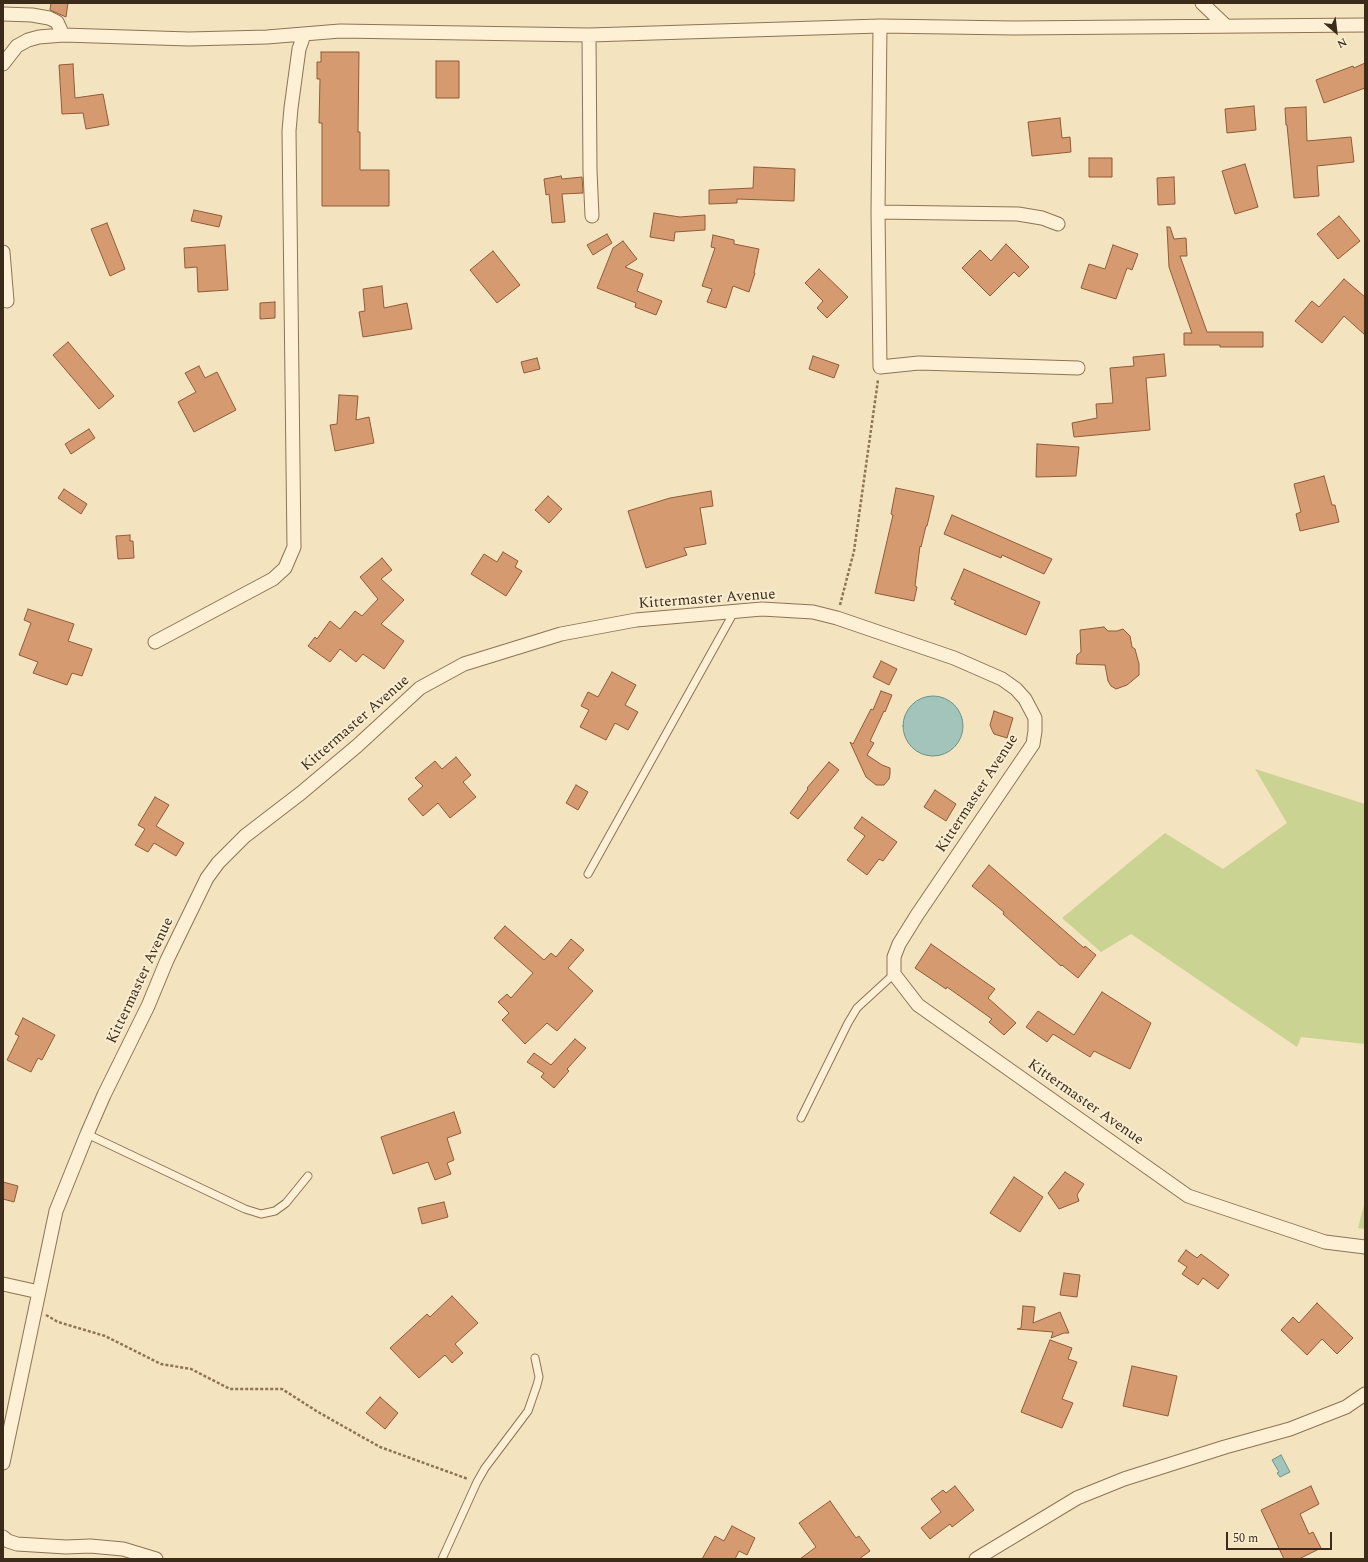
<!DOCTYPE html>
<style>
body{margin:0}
#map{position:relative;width:1368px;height:1562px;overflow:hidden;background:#f3e3bf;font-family:Spectral,serif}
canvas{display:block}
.frame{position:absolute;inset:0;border:4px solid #3c2b1b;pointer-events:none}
.north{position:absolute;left:1316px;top:12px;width:40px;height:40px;-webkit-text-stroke:3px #f9edd0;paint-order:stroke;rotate:152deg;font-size:11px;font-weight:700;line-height:16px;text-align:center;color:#3c2b1b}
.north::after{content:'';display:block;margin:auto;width:14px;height:18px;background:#3c2b1b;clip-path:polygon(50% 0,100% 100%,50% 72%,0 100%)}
.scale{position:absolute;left:1226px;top:1532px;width:106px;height:18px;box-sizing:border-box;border:2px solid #3c2b1b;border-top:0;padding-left:5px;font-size:12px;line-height:14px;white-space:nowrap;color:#3c2b1b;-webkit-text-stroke:3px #f9edd0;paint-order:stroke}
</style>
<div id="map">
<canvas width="1368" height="1562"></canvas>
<div class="frame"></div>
<div class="north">N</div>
<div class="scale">50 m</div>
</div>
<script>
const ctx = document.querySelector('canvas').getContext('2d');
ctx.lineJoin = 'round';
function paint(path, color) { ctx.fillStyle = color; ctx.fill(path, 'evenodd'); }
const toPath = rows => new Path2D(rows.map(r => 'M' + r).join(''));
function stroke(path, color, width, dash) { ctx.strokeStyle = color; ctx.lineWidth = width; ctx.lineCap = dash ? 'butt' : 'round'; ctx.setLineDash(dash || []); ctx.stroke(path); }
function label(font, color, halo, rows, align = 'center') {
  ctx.font = font + ' Spectral,serif'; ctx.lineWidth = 4; ctx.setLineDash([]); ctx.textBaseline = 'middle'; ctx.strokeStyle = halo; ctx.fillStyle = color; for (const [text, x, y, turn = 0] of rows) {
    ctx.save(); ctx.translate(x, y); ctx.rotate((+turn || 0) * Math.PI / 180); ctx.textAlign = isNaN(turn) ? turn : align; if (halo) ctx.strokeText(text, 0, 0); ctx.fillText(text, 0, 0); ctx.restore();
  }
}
paint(toPath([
 [1255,769,1365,804,1365,1044,1301,1037,1297,1047,1131,934,1101,952,1062,918,1165,833,1223,869,1287,823],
 [1365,1201,1365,1229,1358,1228]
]), '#cbd392');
const water = toPath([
 '903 726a30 30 0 1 1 60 0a30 30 0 1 1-60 0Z',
 [1281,1455,1290,1472,1280,1477,1277,1473,1279,1472,1272,1460,1281,1455]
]);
paint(water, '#a3c4ba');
stroke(water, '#699489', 1);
const building = toPath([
 [51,3,68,3,66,17,50,10,51,3],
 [321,52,359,52,358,132,360,132,360,170,389,170,389,206,322,206,322,123,319,123,320,79,317,79,317,62,321,62,321,52],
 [436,61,459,61,459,98,436,98,436,61],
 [1365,63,1365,88,1324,103,1316,80,1353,66,1354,68,1365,63],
 [73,64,75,98,103,94,109,125,86,129,83,113,62,114,59,65,73,64],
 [1254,106,1256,130,1227,133,1225,109,1254,106],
 [1306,107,1307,141,1351,137,1354,162,1317,166,1319,196,1294,198,1287,125,1286,125,1285,108,1306,107],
 [1060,118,1062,138,1070,137,1071,152,1032,156,1028,122,1060,118],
 [1089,158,1112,158,1112,177,1089,177,1089,158],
 [1245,164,1258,207,1235,214,1222,171,1245,164],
 [754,167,795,169,794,201,737,199,737,203,709,204,709,190,753,188,754,167],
 [561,176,562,179,582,177,583,193,562,194,565,222,552,223,549,194,546,195,544,179,561,176],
 [1174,177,1175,204,1158,205,1157,178,1174,177],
 [194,210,222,216,219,227,191,221,194,210],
 [654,213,680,217,705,215,705,230,675,232,674,241,650,237,654,213],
 [1339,216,1360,241,1338,259,1317,234,1339,216],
 [107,223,125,269,110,276,91,229,107,223],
 [1167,227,1170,227,1174,239,1186,238,1187,256,1180,256,1207,332,1263,332,1263,347,1220,347,1220,345,1184,345,1184,333,1192,333,1169,267,1167,227],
 [607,234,612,243,593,255,587,245,607,234],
 [713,235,734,240,734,244,759,249,754,273,755,273,749,292,733,286,726,308,707,302,712,289,702,286,715,248,711,247,713,235],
 [623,241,637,259,625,267,643,274,637,291,662,301,656,315,635,307,636,303,597,288,613,248,623,241],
 [1006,244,1029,267,1019,277,1014,272,990,296,962,268,980,250,991,261,1006,244],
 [225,245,228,290,198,292,197,267,185,268,184,248,225,245],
 [1113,245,1138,254,1132,270,1127,268,1116,299,1081,288,1089,264,1105,269,1113,245],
 [493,251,520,285,497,303,470,270,493,251],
 [819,269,848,297,827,318,817,308,823,301,805,283,819,269],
 [1344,279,1365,297,1365,335,1344,316,1322,343,1295,321,1312,301,1319,307,1344,279],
 [382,286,384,308,407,303,412,329,363,337,359,312,365,311,363,289,382,286],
 [275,302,275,318,260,319,260,303,275,302],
 [68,342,114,396,99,409,53,355,68,342],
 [1164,354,1166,376,1146,378,1150,430,1074,437,1072,423,1097,418,1096,404,1113,403,1110,368,1134,366,1133,357,1164,354],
 [813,356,839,365,834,378,809,369,813,356],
 [537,358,540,369,524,373,521,362,537,358],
 [199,366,205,378,217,372,236,410,194,432,178,402,196,392,185,373,199,366],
 [339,395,358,396,356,420,369,417,374,443,335,451,330,425,337,424,339,395],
 [89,429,95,438,71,454,65,444,89,429],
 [1037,444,1079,447,1076,476,1036,477,1037,444],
 [1324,476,1332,505,1335,505,1339,522,1300,531,1296,514,1301,512,1294,484,1324,476],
 [896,488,934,496,927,526,926,526,921,547,920,546,915,586,917,587,914,601,875,593,893,515,891,514,896,488],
 [64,489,87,504,81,514,58,498,64,489],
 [711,491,713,506,700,508,706,544,684,548,687,555,646,568,628,511,670,498,711,491],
 [548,496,562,509,549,523,535,510,548,496],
 [952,515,1052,559,1044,574,1002,555,1001,558,944,534,952,515],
 [130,535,130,541,133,541,134,558,118,559,116,536,130,535],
 [503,552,518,561,515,567,522,571,506,596,471,574,484,554,497,562,503,552],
 [382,558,392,570,381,579,404,600,381,624,404,641,384,669,363,654,356,662,340,649,330,662,308,646,315,637,317,639,330,621,340,629,355,611,362,616,378,599,360,577,382,558],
 [964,569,1040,602,1026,635,954,604,956,601,951,599,964,569],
 [28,609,74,624,68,641,92,649,82,676,72,673,67,685,33,673,38,662,19,655,31,623,24,620,28,609],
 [1104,627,1108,631,1117,631,1123,629,1130,636,1132,647,1135,649,1139,664,1139,675,1127,685,1116,689,1111,686,1108,681,1105,665,1076,664,1077,655,1081,652,1080,630,1104,627],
 [881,661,897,669,889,685,873,677,881,661],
 [612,672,636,685,625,705,638,712,628,730,615,723,606,740,580,727,589,710,581,706,588,692,598,697,612,672],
 [881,691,892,695,885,712,884,711,870,741,874,743,867,755,882,765,890,768,890,774,889,779,884,785,876,785,866,777,850,742,853,744,871,709,873,710,881,691],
 [994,711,1013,718,1007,738,994,734,992,730,990,725,994,711],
 [456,757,471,775,463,782,476,797,450,818,438,803,423,816,408,799,423,786,415,778,435,761,442,769,456,757],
 [829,762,839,770,798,819,790,813,808,789,807,788,829,762],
 [576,785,588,792,578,810,566,803,576,785],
 [935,790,956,804,946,821,924,807,935,790],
 [155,797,169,805,156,826,184,843,176,856,154,843,148,852,135,845,145,829,138,825,155,797],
 [862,817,897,842,883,861,879,859,867,875,847,860,865,836,854,828,862,817],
 [989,865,1084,948,1085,946,1096,955,1078,978,1062,965,1061,966,1003,914,1004,912,972,886,989,865],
 [505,926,544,960,551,953,556,957,571,939,584,950,568,968,593,991,557,1031,547,1023,525,1044,502,1020,509,1013,498,1002,507,994,511,998,533,973,494,938,505,926],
 [931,944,995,989,988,998,1016,1023,1004,1035,989,1022,992,1019,947,987,946,989,915,968,931,944],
 [1102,992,1151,1023,1130,1069,1094,1051,1090,1057,1053,1034,1047,1042,1026,1027,1038,1011,1074,1035,1102,992],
 [23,1018,55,1035,42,1060,38,1058,31,1072,7,1060,19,1036,15,1034,23,1018],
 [575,1039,586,1048,567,1069,569,1071,554,1088,541,1077,544,1073,527,1062,534,1053,551,1065,575,1039],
 [454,1112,461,1133,447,1138,454,1160,447,1163,451,1174,435,1180,428,1162,393,1174,381,1137,454,1112],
 [1065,1172,1084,1184,1077,1195,1079,1201,1059,1209,1048,1193,1065,1172],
 [1014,1177,1043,1197,1020,1232,990,1213,1014,1177],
 [3,1182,18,1186,14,1202,3,1199,3,1182],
 [444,1202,448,1217,422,1224,418,1208,444,1202],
 [1186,1250,1197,1258,1201,1254,1229,1275,1218,1289,1203,1278,1198,1285,1182,1274,1187,1267,1178,1261,1186,1250],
 [1064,1273,1080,1275,1077,1297,1060,1295,1064,1273],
 [452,1296,478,1323,455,1344,463,1353,452,1363,445,1355,419,1378,390,1348,427,1314,430,1317,452,1296],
 [1317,1303,1353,1338,1337,1354,1322,1339,1307,1355,1281,1330,1293,1317,1299,1323,1317,1303],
 [1023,1306,1035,1307,1033,1323,1060,1312,1069,1333,1064,1333,1051,1338,1053,1332,1017,1329,1021,1328,1023,1306],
 [1050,1340,1072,1348,1068,1359,1077,1362,1062,1399,1073,1403,1062,1428,1021,1412,1050,1340],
 [1132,1366,1177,1376,1168,1416,1123,1406,1132,1366],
 [380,1397,398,1413,385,1429,366,1413,380,1397],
 [955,1486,974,1510,952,1527,950,1524,930,1539,921,1528,941,1512,931,1499,943,1490,946,1493,955,1486],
 [1311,1486,1319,1504,1300,1514,1309,1534,1313,1532,1321,1548,1299,1559,1284,1559,1261,1510,1311,1486],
 [830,1501,856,1538,859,1536,870,1551,859,1559,800,1559,816,1547,799,1523,830,1501],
 [732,1526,755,1538,747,1555,739,1551,735,1559,702,1559,715,1536,724,1541,732,1526]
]);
paint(building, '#d69a70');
stroke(building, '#905b38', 1);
const service = toPath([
 [588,874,734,612],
 [801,1118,848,1023,857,1008,894,974],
 [87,1134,245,1209,261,1214,275,1211,286,1203,308,1176],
 [442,1559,477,1482,485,1468,528,1411,537,1385,539,1377,535,1358]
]);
const minor = toPath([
 [1202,3,1226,26],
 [3,14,32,15,49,18,57,22,63,35],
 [880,26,878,212,880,367,919,363,1078,368],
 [589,35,590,171,592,216],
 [3,64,17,46,28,40,39,37,63,35,189,39,267,37,340,31,589,35,880,26,1014,28,1365,25],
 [878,212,1018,214,1042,218,1058,224],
 [3,252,7,301],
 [155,642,273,579,285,568,294,547,289,131,291,108,299,49,304,35],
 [3,1284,39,1292],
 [3,1463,56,1211,87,1134,104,1095,148,1006,167,960,207,878,218,863,245,836,301,793,357,746,420,688,464,664,561,634,636,620,762,609,813,612,837,618,954,658,1002,679,1016,689,1025,699,1035,718,1035,731,1033,744,917,915,899,944,894,957,894,974,918,1005,1188,1196,1325,1242,1365,1247],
 [3,1537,8,1541,17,1544,66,1547,90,1546,123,1549,156,1559],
 [976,1559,1077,1498,1124,1479,1225,1447,1290,1429,1346,1407,1365,1394]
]);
stroke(service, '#8e7355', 9);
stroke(minor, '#8e7355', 15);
stroke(toPath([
 [840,605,854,551,878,380],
 [46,1315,58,1322,105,1336,161,1364,191,1369,230,1389,282,1389,318,1412,380,1447,468,1479]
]), '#8e7355', 2.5, [3, 2]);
stroke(service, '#fdf0d4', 7);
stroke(minor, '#fdf0d4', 13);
label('15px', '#3c2b1b', '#f9edd0', [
 ["Kittermaster Avenue",707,600,-4],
 ["Kittermaster Avenue",356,724,-41],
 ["Kittermaster Avenue",978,794,-57],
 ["Kittermaster Avenue",141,981,-65],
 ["Kittermaster Avenue",1085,1103,35]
]);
</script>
